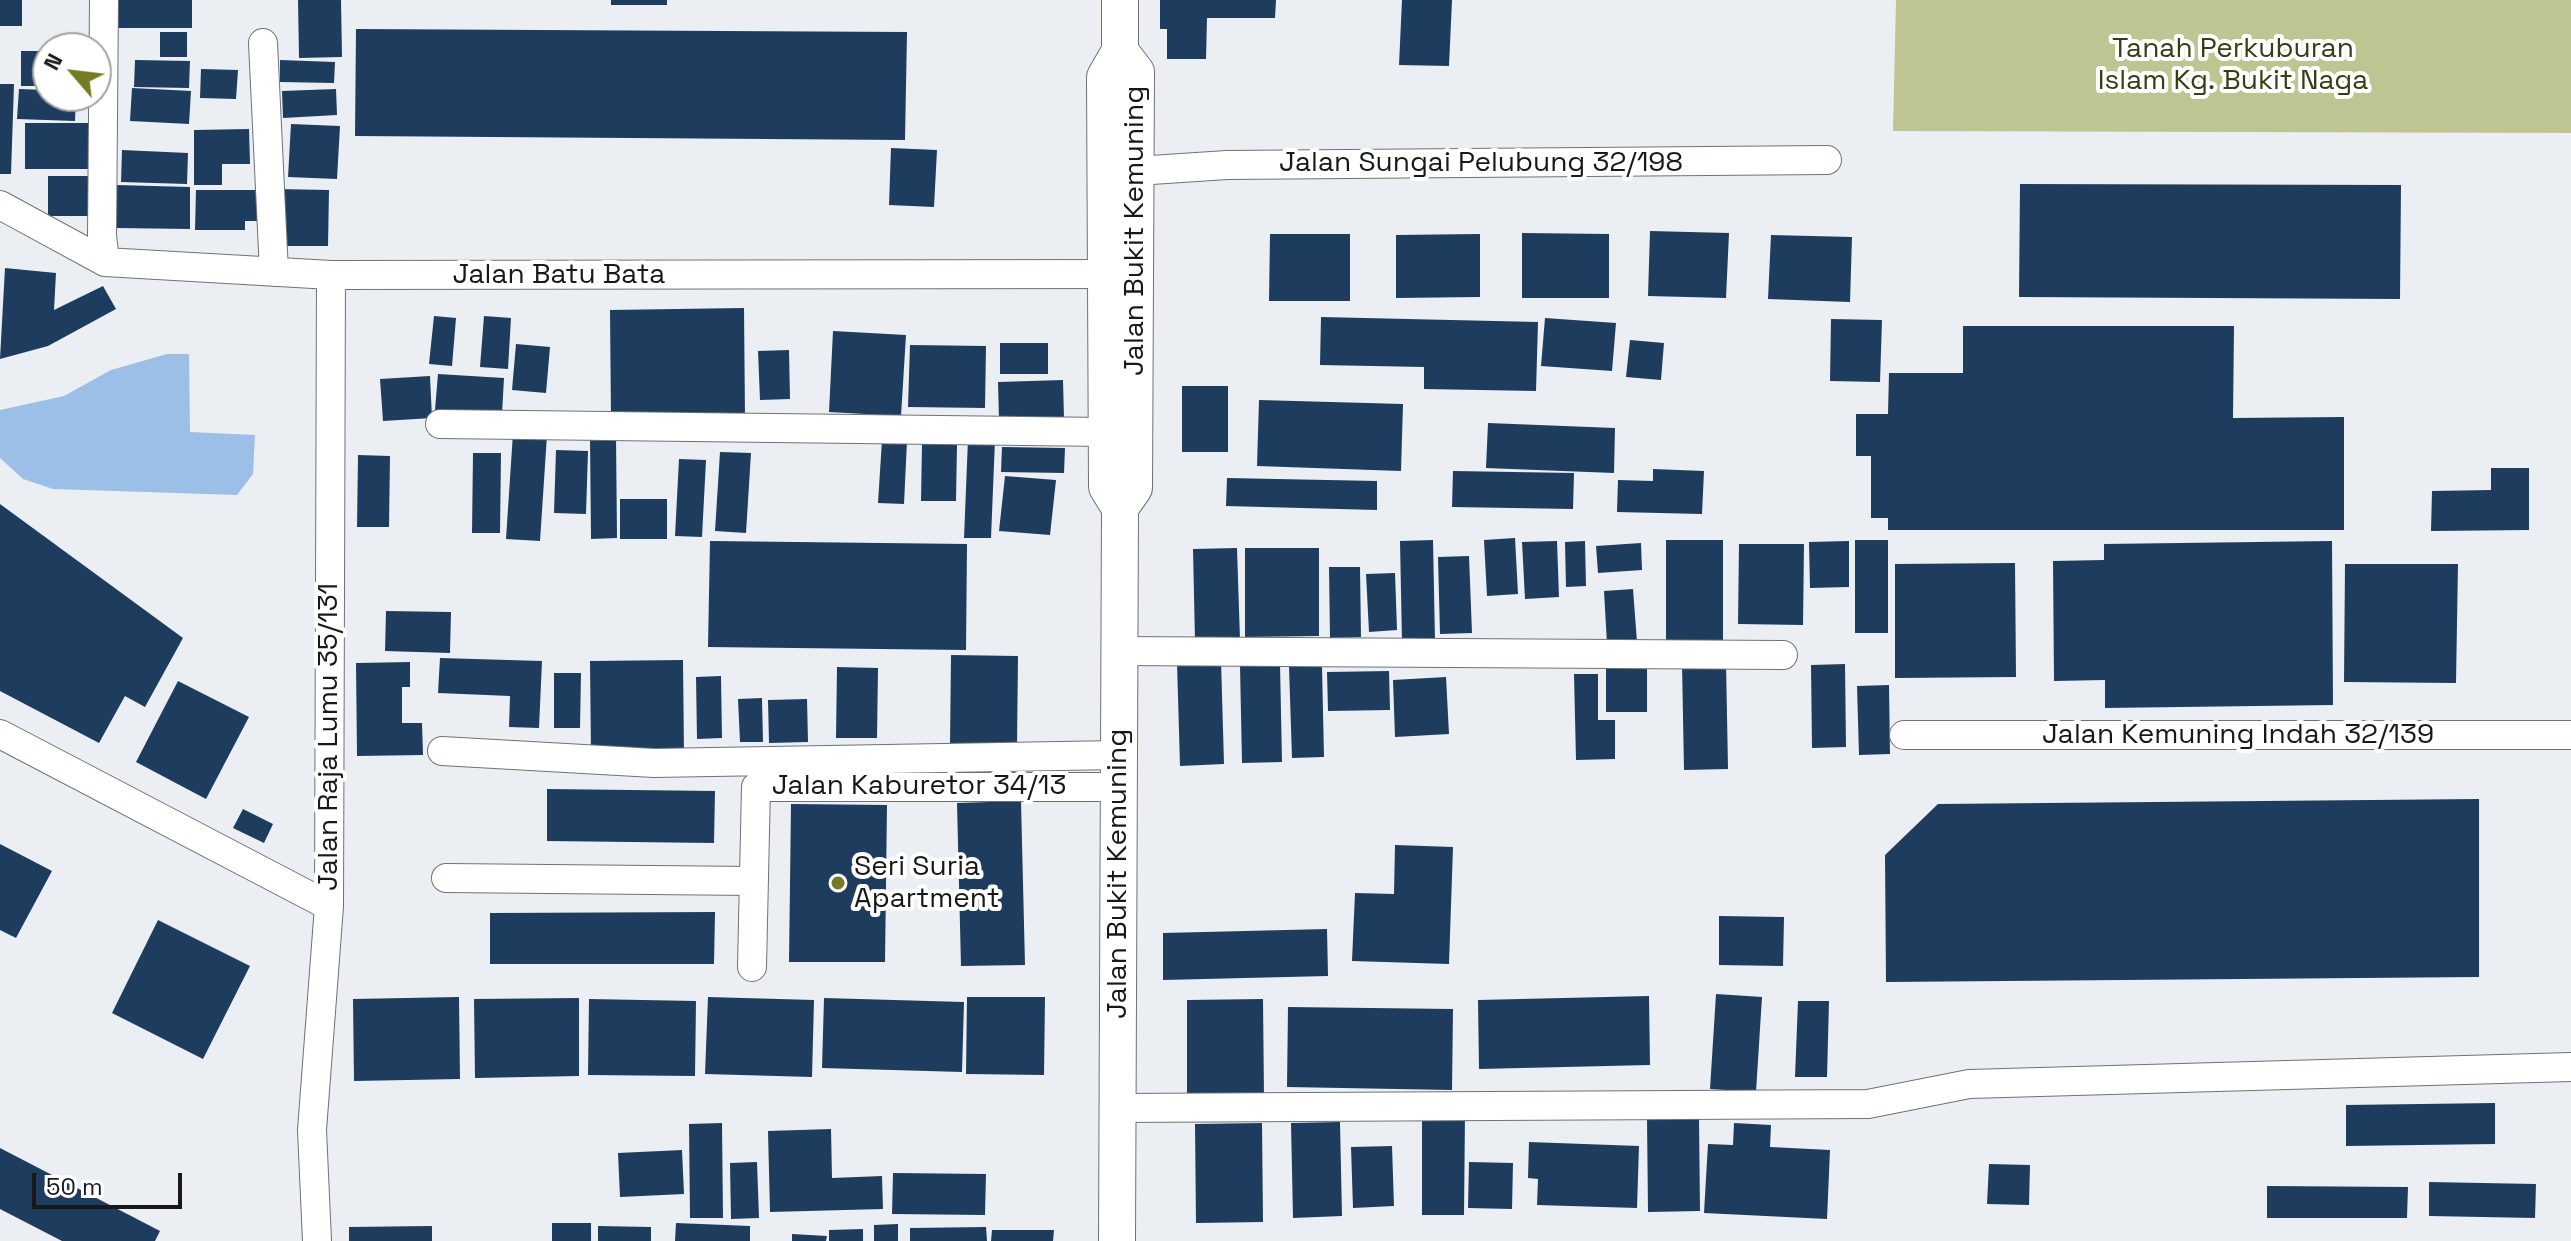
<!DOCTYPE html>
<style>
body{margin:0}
#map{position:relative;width:2571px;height:1241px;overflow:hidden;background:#ebeff3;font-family:"Space Grotesk",sans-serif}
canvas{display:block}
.north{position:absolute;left:32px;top:32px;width:80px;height:80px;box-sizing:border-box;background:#fff;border:2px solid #a2a3a3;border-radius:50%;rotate:298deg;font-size:22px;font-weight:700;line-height:32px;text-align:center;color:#171819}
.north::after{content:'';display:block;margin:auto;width:28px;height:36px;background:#757b24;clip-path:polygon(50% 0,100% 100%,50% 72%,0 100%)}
.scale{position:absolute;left:32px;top:1173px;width:150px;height:36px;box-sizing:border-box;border:4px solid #171819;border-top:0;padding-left:10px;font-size:24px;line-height:28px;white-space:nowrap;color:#171819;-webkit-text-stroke:6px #fff;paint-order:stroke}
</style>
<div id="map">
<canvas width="2571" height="1241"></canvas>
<div class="north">N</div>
<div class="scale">50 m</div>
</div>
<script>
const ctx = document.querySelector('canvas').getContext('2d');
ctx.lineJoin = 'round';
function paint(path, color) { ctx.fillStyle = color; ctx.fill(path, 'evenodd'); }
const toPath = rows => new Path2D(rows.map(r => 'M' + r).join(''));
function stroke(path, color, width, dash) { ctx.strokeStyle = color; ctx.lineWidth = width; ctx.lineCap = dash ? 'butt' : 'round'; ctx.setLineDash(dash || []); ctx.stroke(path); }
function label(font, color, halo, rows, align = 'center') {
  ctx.font = font + ' "Space Grotesk",sans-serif'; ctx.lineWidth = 8; ctx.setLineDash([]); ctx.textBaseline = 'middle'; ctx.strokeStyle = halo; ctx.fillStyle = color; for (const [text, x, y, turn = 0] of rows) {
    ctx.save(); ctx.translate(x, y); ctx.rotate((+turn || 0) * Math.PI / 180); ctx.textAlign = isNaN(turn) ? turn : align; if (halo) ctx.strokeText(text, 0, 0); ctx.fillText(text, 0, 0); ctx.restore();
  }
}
paint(toPath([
 [1896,0,2571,0,2571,133,1893,131]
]), '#bfc493');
paint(toPath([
 [167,354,189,354,190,432,255,435,253,474,237,495,53,489,23,479,0,458,0,410,64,396,111,370]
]), '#9cbfe7');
paint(toPath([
 [0,0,22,0,22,26,0,26],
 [117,0,192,0,192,28,117,28],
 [298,0,341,0,342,57,299,58],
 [611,0,667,0,667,5,611,5],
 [1160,0,1276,0,1275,18,1207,18,1206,59,1167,59,1167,29,1160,29],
 [1402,0,1452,0,1449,66,1399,65],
 [356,29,907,32,905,140,355,136],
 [160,32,187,32,187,57,160,57],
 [21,51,48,51,48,86,21,86],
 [135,60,190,61,189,88,134,87],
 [280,60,335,62,334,83,280,82],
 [201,69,238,70,236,99,200,98],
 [0,84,14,84,11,174,0,174],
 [132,88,191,91,189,124,130,121],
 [19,89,48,90,48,96,76,96,75,121,17,119],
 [336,89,337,115,283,118,282,91],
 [25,123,99,123,99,169,25,169],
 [291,124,340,126,337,179,288,177],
 [249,129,250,164,222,164,222,185,194,185,194,130],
 [891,148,937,150,934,207,889,205],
 [122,150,188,153,187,184,121,182],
 [48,176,89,176,88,216,48,216],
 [2020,184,2401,185,2400,299,2019,297],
 [116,185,190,187,190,229,115,228],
 [276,189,329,190,328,246,275,246],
 [196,190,258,190,258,221,245,221,245,230,195,230],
 [1650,231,1729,233,1726,298,1648,296],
 [1522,233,1609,234,1609,298,1522,298],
 [1270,234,1350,234,1350,301,1269,301],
 [1480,234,1480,297,1396,298,1396,235],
 [1771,235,1852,237,1850,302,1768,299],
 [5,268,56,273,54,310,103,286,116,309,48,346,0,359],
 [744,308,745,418,611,419,610,310],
 [434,316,456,318,452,366,429,364],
 [484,316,511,318,508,369,480,367],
 [1321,317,1538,322,1536,391,1424,389,1424,367,1320,365],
 [1545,318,1616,323,1612,371,1541,366],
 [1831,319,1882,320,1880,382,1830,381],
 [1963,326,2234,326,2233,418,2344,417,2344,530,1888,530,1888,518,1871,518,1871,456,1856,456,1856,414,1888,414,1889,373,1963,373],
 [833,331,906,335,901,416,829,412],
 [1630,340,1664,343,1661,380,1626,377],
 [1000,343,1048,343,1048,374,1000,374],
 [516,344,550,347,546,393,512,390],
 [910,345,986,346,985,408,908,407],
 [789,350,790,399,760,400,758,351],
 [438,374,504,378,502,414,435,410],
 [430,376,432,418,383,421,380,379],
 [1063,380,1064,419,999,420,998,382],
 [1182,386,1228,386,1228,452,1182,452],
 [1259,400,1403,404,1401,471,1257,466],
 [1488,423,1615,428,1614,473,1486,468],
 [513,433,547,435,540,541,506,539],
 [616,437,617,538,591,539,590,438],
 [968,439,995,440,991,538,964,538],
 [882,440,907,441,904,504,878,503],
 [922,443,957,444,956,501,921,501],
 [1002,447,1065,448,1064,473,1001,472],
 [556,450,588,451,586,514,554,513],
 [720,452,751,453,746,533,715,531],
 [473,453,501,453,500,533,472,533],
 [358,455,390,456,389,527,357,527],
 [679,459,706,460,702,537,675,536],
 [2491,468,2529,468,2529,530,2431,531,2432,491,2491,490],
 [1653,469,1704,471,1702,514,1617,512,1618,480,1653,481],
 [1453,471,1574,473,1573,509,1452,507],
 [1005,476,1056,480,1050,535,999,531],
 [1227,478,1377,481,1377,510,1226,506],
 [620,499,667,499,667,539,620,539],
 [0,504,183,638,145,707,125,696,99,743,0,691],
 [1515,538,1518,594,1487,596,1484,540],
 [1433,540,1435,641,1402,642,1400,541],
 [1666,540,1723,540,1723,646,1666,646],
 [1855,540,1888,540,1888,633,1855,633],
 [710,541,967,544,966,650,708,647],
 [1557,541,1559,597,1525,599,1522,542],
 [1585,541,1586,586,1566,587,1565,542],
 [1849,541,1849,587,1810,588,1809,542],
 [2332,541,2333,705,2105,708,2105,680,2054,681,2053,561,2104,560,2104,544],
 [1641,543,1642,570,1598,573,1596,546],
 [1739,544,1804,544,1803,625,1738,624],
 [1237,548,1240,640,1195,641,1193,549],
 [1245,548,1319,548,1319,636,1245,637],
 [1469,556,1472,633,1440,634,1438,557],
 [2015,563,2016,677,1895,678,1895,564],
 [2345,564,2458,564,2456,683,2344,682],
 [1329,567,1360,567,1361,637,1330,638],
 [1395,573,1397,630,1369,632,1366,574],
 [1633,589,1637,642,1607,644,1604,591],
 [386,611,451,612,450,653,385,651],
 [951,655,1018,656,1017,746,950,746],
 [440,658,542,661,539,728,509,727,510,696,438,693],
 [683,660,684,754,591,755,590,661],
 [1221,660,1224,764,1180,766,1177,662],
 [410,662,410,687,402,687,402,723,422,723,423,755,357,756,356,663],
 [1726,662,1728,769,1684,770,1682,663],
 [1280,664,1282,762,1242,763,1240,666],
 [1845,664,1846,747,1812,748,1811,665],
 [1606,665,1647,666,1647,712,1606,712],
 [1322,666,1324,757,1292,758,1289,667],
 [837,667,878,668,877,738,836,738],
 [1389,671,1390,710,1328,711,1327,672],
 [554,673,581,673,580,728,554,728],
 [1574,674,1598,674,1598,720,1615,720,1615,759,1576,760],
 [721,676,722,738,697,739,696,677],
 [1446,677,1449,734,1395,737,1393,680],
 [178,681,249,717,206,799,136,762],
 [1889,685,1890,754,1859,755,1857,686],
 [762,698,763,742,740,742,738,699],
 [807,699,808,742,769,743,768,700],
 [547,789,715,791,714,843,547,841],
 [2479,799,2479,977,1886,982,1885,855,1938,804],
 [1021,801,1025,965,961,966,957,803],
 [791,804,887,805,885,962,789,962],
 [243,809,273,824,264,843,233,828],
 [0,844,52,871,16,938,0,930],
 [1395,845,1453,847,1449,964,1352,961,1355,893,1394,894],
 [715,912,714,964,490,964,490,913],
 [1719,916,1784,917,1783,966,1719,965],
 [158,920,250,966,203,1059,112,1013],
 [1327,929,1328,976,1163,980,1163,933],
 [1716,994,1762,997,1756,1092,1710,1089],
 [1649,996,1650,1065,1479,1069,1478,1000],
 [459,997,460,1079,354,1081,353,999],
 [708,997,814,1000,812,1077,705,1074],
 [967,997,1045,997,1044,1075,966,1074],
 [579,998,579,1076,475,1078,474,999],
 [824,998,964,1002,962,1072,822,1068],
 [589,999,696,1001,695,1076,588,1075],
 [1263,999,1264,1098,1187,1098,1187,1000],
 [1798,1001,1829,1001,1827,1077,1795,1077],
 [1288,1007,1453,1009,1452,1090,1287,1087],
 [2495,1103,2495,1144,2346,1146,2346,1105],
 [1422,1113,1465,1113,1464,1215,1422,1215],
 [1699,1118,1700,1211,1648,1212,1647,1119],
 [1340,1122,1342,1216,1293,1218,1291,1123],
 [722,1123,723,1218,690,1218,689,1124],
 [1262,1123,1263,1222,1196,1223,1195,1124],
 [1734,1123,1771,1125,1770,1147,1830,1150,1827,1219,1704,1213,1708,1144,1733,1145],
 [831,1129,832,1178,882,1176,883,1209,770,1212,768,1131],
 [1529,1142,1639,1146,1637,1208,1537,1205,1538,1179,1528,1178],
 [1392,1146,1394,1206,1353,1208,1351,1147],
 [0,1148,160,1231,155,1241,62,1241,0,1209],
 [682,1150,684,1194,620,1197,618,1153],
 [757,1162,759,1218,731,1219,730,1163],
 [1469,1162,1513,1163,1512,1209,1468,1208],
 [1989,1164,2030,1165,2029,1205,1987,1204],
 [893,1173,986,1174,985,1215,892,1214],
 [2429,1182,2536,1184,2535,1218,2429,1216],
 [2267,1186,2408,1187,2407,1218,2267,1218],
 [552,1223,591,1223,591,1241,552,1241],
 [676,1223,750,1226,750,1241,675,1241],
 [898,1224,898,1241,874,1241,874,1225],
 [432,1226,432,1241,349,1241,349,1227],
 [598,1226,651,1227,651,1241,598,1241],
 [986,1227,987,1241,910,1241,910,1228],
 [863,1229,863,1241,829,1241,829,1230],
 [992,1230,1054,1230,1053,1241,991,1241],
 [792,1234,827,1236,826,1241,792,1241]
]), '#1e3c5e');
const minor = toPath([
 [104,0,102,235,105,262],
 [263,43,274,272],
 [1136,171,1227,165,1827,160],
 [0,205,105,262,331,275,1124,274],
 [440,424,1107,432],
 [1119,651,1783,655],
 [0,734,329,906],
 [1904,735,2571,735],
 [442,751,654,763,1118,755],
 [446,878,753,881],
 [752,967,756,787,1118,787],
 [1117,1108,1868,1104,1969,1084,2571,1067],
 [317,1241,312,1130,329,906,331,275]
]);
const major = toPath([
 [1120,508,1134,488,1136,72,1120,51],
 [1117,1241,1120,508,1107,487,1105,77,1120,51,1120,0]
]);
stroke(minor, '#6f7275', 30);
stroke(major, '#6f7275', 38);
stroke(minor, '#fff', 28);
stroke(major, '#fff', 36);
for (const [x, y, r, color] of [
 [838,883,8,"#757b24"]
]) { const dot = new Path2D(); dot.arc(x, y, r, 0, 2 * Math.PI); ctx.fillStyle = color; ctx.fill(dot); stroke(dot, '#fff', 3); }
label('28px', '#393c14', '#fff', [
 ["Tanah Perkuburan",2233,49],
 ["Islam Kg. Bukit Naga",2233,81]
]);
label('28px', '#171819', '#fff', [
 ["Jalan Sungai Pelubung 32/198",1481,163],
 ["Jalan Bukit Kemuning",1135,231,-90],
 ["Jalan Batu Bata",559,275],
 ["Jalan Kemuning Indah 32/139",2238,735],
 ["Jalan Raja Lumu 35/131",329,737,-90],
 ["Jalan Kaburetor 34/13",919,786],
 ["Jalan Bukit Kemuning",1118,874,-90]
]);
label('28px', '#171819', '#fff', [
 ["Seri Suria",854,867],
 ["Apartment",854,899]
], 'left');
</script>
